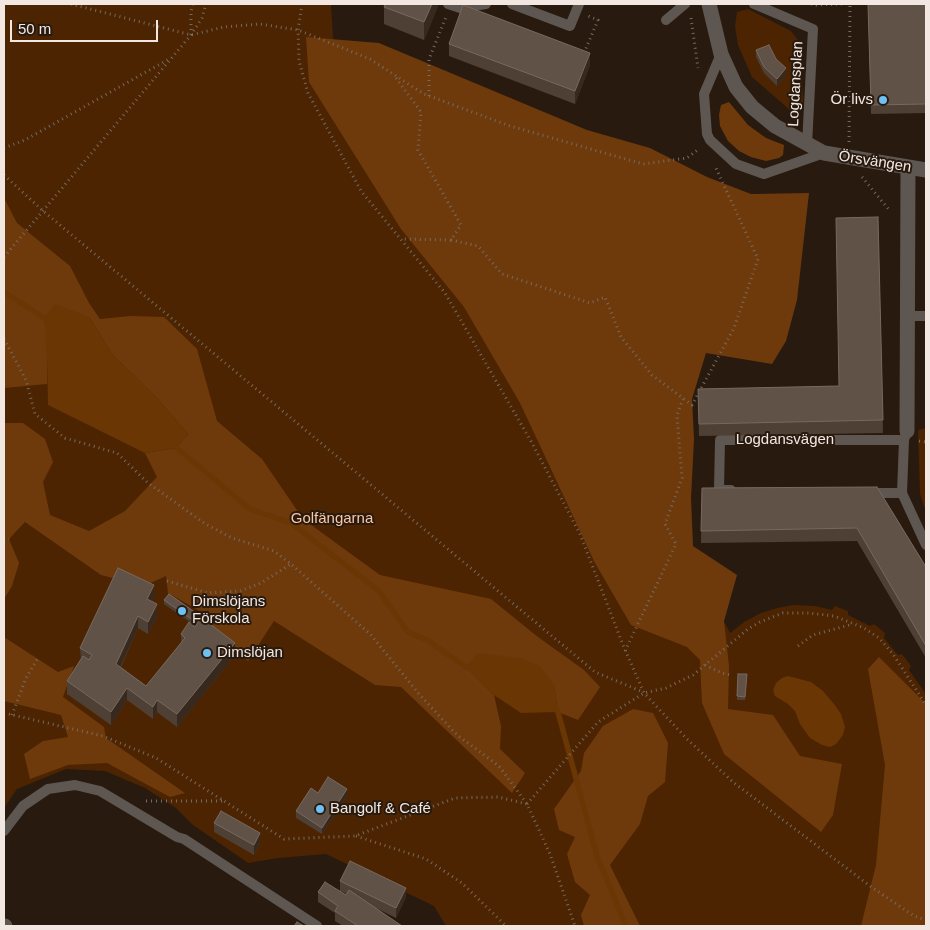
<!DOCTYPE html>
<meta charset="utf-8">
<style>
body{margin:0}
#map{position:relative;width:930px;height:930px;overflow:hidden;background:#281a0f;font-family:Arial,sans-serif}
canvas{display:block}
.frame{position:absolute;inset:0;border:5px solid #f2e8e1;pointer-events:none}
.scale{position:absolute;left:10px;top:20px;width:148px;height:22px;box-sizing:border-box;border:2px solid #f2e8e1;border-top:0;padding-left:6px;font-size:15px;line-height:18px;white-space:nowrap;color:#f2e8e1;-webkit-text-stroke:4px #281a0f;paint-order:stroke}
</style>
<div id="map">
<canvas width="930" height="930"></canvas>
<div class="frame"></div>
<div class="scale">50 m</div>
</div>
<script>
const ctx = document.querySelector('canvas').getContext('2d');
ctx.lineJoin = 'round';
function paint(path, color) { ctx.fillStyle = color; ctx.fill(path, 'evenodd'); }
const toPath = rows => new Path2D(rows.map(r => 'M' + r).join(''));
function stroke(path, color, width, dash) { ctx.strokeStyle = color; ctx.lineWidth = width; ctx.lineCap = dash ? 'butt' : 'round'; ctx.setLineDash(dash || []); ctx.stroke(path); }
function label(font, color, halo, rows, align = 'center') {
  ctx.font = font + ' Arial,sans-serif'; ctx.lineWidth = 4; ctx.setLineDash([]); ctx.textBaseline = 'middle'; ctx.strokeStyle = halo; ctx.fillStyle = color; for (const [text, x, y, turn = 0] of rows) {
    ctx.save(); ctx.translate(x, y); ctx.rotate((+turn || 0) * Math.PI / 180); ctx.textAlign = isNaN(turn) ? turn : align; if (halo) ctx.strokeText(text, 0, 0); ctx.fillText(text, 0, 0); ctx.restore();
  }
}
paint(toPath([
 [4,4,331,4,333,38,679,535,730,633,744,622,761,613,777,608,793,605,815,606,832,610,835,606,848,611,848,615,870,626,874,624,885,633,884,638,898,655,902,654,911,666,909,670,926,694,926,926,446,926,434,906,326,854,278,858,248,863,193,825,176,808,145,788,105,771,66,769,17,789,4,808],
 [748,9,791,31,800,43,803,100,802,110,790,110,752,77,738,45,735,26,737,12],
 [926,428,926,512,920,494,918,430]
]), '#4c2401');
paint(toPath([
 [306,37,379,43,587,130,650,148,707,177,751,194,809,193,797,300,786,341,772,364,706,353,692,399,694,439,691,498,693,546,737,575,724,621,729,666,728,709,773,715,800,756,842,764,833,815,821,832,724,754,702,703,700,660,687,647,631,625,595,563,520,403,464,307,401,229,309,82],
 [729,102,748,125,766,138,784,145,783,155,779,158,766,161,751,157,739,151,728,141,720,126,719,115,721,105],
 [4,198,17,223,70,266,89,303,100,319,130,316,164,317,197,349,217,421,262,459,303,519,380,575,491,599,538,637,584,670,600,687,578,720,558,712,554,685,466,667,494,695,501,726,500,749,525,773,512,793,401,687,375,685,274,621,248,661,216,631,198,610,168,593,166,576,144,586,101,575,25,522,9,539,19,563,12,586,4,599,4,423,23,423,45,439,53,462,43,482,50,515,89,531,125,511,157,477,145,453,176,448,188,434,158,399,113,355,89,317,47,358,47,384,4,388],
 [4,637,58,672,74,666,63,697,104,727,106,738,185,793,170,797,107,763,68,765,30,779,24,754,43,741,68,737,61,715,4,701],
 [879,657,926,704,926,926,861,926,876,865,885,765,868,669],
 [633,709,653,713,668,743,665,782,648,796,640,824,610,865,640,926,584,926,581,915,590,895,575,882,567,854,575,837,559,830,554,809,581,771,584,753,603,726]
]), '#6f3a0b');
paint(toPath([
 [55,304,89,317,113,355,158,399,188,434,176,448,145,453,48,405,47,358,44,318],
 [477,653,520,658,540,666,554,685,558,712,521,713,494,695,466,667],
 [788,676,811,682,823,691,834,704,841,714,845,727,843,735,836,744,830,747,822,745,810,738,800,724,795,711,788,704,775,696,773,690,776,683,782,678]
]), '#6a3604');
stroke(toPath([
 [4,292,44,318,49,324],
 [172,444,250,509,291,523,379,591,408,632,427,640,466,667,472,667],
 [553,706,558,712,597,856,626,926]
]), '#6a3604', 5.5);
stroke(toPath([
 [71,4,191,35,224,27,260,24,298,30,370,59,424,94,510,126,643,164,687,158,699,149],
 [302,4,298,30,299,61,308,93,361,191,445,293,532,443,580,534,623,645,644,693,687,739,733,782,870,886,914,916,926,920],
 [811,4,816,5,842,4],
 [691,18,698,68],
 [191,35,191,11,193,4],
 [584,53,598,20,588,16],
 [396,78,421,112,418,150,461,225,451,240,401,239],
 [429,96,429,59,446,17],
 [849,142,850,4],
 [4,148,25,140,171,58],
 [4,175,42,210,595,672,643,692],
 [862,177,890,211],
 [451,240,478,246,502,274,590,303,605,297,621,337,652,375,692,405,734,328,758,259,715,166],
 [4,257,191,35,202,18,206,4],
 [4,339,26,380,35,414,65,438,117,453,148,483,204,523,232,538,274,551,291,564,371,635,419,694,457,735,499,766,527,804,550,854,575,926],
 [919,441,926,442],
 [4,537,9,539],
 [167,581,208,593,240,591,261,583,291,564],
 [798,646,813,635,853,624],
 [625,651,676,544,665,524,682,478,677,415,683,399],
 [705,665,722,673,731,675],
 [4,713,103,736,156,758,284,839,355,836,455,798,498,797,527,804],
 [12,715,26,678,38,658],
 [146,801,223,801],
 [527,804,598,722,644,693,666,688,693,675,748,629,760,622,783,613,809,613,834,616,864,628,879,638,893,654,926,705],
 [356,836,426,859,462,883,506,926]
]), '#766a60', 3, [1, 4]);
stroke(toPath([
 [448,4,460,8,486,4],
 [512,4,570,26,579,4],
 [754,4,813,29,807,145],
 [666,20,685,4],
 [721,54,704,94,707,134,710,140,736,164,764,174,824,153],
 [907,316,926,316],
 [906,434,904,440,902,493,926,545],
 [731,490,719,490,720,440,904,440],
 [868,493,902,493],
 [4,831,23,806,48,789,75,785,100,791,177,837,184,839,317,926]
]), '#5e5751', 10);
stroke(toPath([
 [709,4,721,54,736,87,752,107,775,126,824,153,926,170],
 [907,431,908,167],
 [4,926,5,926]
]), '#5e5751', 15);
paint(toPath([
 [438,4,438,6,424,40,384,24,384,7],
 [868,4,926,4,926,113,871,114],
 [449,44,590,65,575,104,449,56],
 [756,50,776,59,786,75,777,86,764,73,756,57],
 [878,217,883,433,699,436,698,389,839,386],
 [877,487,926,567,926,658,857,541,701,543,702,488],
 [154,598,152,602,157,616,148,634,138,628,121,667,146,686,181,644,181,634,195,627,235,655,177,727,157,712,153,719,127,700,111,725,67,694,67,681,81,660,80,648],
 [164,600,199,618,194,625,164,604],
 [738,674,747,674,745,700,737,700],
 [318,793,347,796,322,834,296,818,296,811],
 [214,823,260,843,254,855,214,832],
 [340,881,406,897,396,918,376,908,402,926,343,926,335,921,335,913,318,902,318,892,346,895,347,894,340,891]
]), '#4f4036');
paint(toPath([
 [432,4,438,4,438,6,424,40,424,22],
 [590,53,590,65,575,104,575,91],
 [786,68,786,75,777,86,777,79],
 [154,585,154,598,147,611,147,599],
 [157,604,157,616,148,634,148,622],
 [199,615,199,618,194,625,194,621],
 [138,616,138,628,116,676,116,664],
 [235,643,235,655,177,727,177,714],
 [127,688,127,700,111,725,111,712],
 [157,700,157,712,153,719,153,707],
 [347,789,347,796,322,834,322,828],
 [260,833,260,843,254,855,254,845],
 [406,888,406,897,396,918,396,908]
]), '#38291f');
const building = toPath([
 [385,4,432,4,424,22,384,7,385,4],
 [868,4,926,4,926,104,871,105,868,4],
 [463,5,590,53,575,91,449,44,463,5],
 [769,45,776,59,786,68,777,79,764,67,756,50,769,45],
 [878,217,883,420,699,424,698,389,839,386,836,218,878,217],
 [877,487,926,567,926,646,857,528,701,531,702,488,877,487],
 [118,568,154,585,147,599,157,604,148,622,138,616,116,664,146,686,185,638,181,634,189,622,195,627,201,617,235,643,177,714,157,700,153,707,127,688,111,712,67,681,83,656,89,660,92,655,80,648,118,568],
 [169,594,199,615,194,621,164,600,169,594],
 [738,674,747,674,745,697,737,696,738,674],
 [328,777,347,789,322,828,296,811,311,788,318,793,328,777],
 [221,811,260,833,254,845,214,823,221,811],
 [350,861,406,888,396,908,340,881,350,861],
 [325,882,346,895,349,890,402,926,358,926,335,911,338,906,318,892,325,882],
 [297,922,304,926,294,926,297,922]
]);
paint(building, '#615248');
stroke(building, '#786960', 1);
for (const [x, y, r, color] of [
 [883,100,5,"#6ec2f3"],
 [182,611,5,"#6ec2f3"],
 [207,653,5,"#6ec2f3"],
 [320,809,5,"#6ec2f3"]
]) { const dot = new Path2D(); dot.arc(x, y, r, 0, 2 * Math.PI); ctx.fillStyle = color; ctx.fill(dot); stroke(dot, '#281a0f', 2); }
label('15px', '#f2e8e1', '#281a0f', [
 ["Logdansplan",796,84,-87],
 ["Örsvängen",875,162,9],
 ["Logdansvägen",785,440]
]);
label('15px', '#f2e8e1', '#281a0f', [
 ["Ör livs",873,100,"right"],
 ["Dimslöjans",192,602],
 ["Förskola",192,619],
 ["Dimslöjan",217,653],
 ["Bangolf & Café",330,809]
], 'left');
label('15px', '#f9c7a4', '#281a0f', [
 ["Golfängarna",332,519]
]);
</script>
